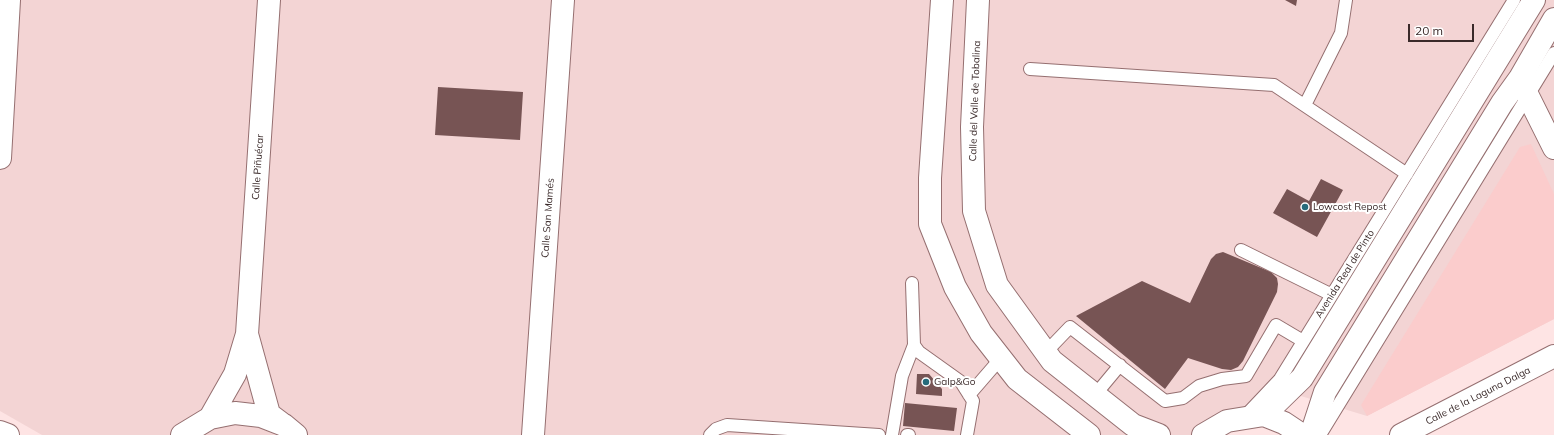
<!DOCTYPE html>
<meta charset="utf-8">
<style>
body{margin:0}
#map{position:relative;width:1554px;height:435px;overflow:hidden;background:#fee4e4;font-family:Mulish,sans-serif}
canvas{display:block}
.scale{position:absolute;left:1408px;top:24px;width:66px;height:18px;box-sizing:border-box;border:2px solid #3a2a2a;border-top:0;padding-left:5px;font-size:12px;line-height:14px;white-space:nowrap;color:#3a2a2a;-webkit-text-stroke:3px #fff;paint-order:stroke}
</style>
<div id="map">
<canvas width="1554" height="435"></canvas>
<div class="scale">20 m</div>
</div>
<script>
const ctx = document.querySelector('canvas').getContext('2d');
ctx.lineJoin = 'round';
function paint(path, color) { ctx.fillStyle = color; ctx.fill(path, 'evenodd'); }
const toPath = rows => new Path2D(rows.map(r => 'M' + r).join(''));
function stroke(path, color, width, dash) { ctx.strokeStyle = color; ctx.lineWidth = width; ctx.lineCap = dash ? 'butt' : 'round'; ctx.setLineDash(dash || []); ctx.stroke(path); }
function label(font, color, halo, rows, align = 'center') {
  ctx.font = font + ' Mulish,sans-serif'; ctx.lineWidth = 4; ctx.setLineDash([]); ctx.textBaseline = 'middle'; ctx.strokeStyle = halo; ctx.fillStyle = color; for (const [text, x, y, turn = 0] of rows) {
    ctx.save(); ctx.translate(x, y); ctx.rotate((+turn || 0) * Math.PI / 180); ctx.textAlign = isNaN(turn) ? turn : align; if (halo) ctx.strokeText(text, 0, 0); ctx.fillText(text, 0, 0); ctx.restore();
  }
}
paint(toPath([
 [0,0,1554,0,1554,319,1367,416,1281,390,1196,435,42,435,0,411]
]), '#f3d4d4');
paint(toPath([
 [1531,144,1554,194,1554,319,1367,416,1361,405,1520,147]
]), '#fbcccc');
paint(toPath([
 [1285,0,1297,0,1296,6],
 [438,87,523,92,520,140,435,135],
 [1321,179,1343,190,1317,237,1273,213,1287,189,1309,201],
 [1223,252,1271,272,1277,278,1278,284,1277,292,1243,361,1238,367,1231,370,1222,369,1188,358,1165,389,1076,316,1142,281,1190,303,1211,259,1216,254],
 [917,374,929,374,942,389,942,396,916,394],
 [905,403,957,408,954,431,903,426]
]), '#775454');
const service = toPath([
 [1030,69,1274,85,1407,174],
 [1305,105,1341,33,1346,0],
 [1241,250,1332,295],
 [912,283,914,345,919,352,961,382,973,401,967,435],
 [1046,352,1070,327,1165,401,1183,398,1199,386,1222,379,1246,376,1276,325,1303,341],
 [969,395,1001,358],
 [1095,395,1120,365],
 [1245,416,1280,379,1514,0],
 [710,435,716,429,727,425,879,435],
 [892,435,902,376,914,345],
 [907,435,909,435],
 [1320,435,1554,53]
]);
const minor = toPath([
 [1528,96,1554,148],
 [0,158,9,0],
 [247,334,269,414,281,423],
 [210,418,235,374,247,334,269,0],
 [0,432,8,435],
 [182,435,210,418,235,413,261,416,284,425,296,435],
 [533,435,563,0],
 [1401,435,1554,356]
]);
const secondary = toPath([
 [942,0,930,178,930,224,955,287,981,333,1017,379,1089,435],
 [978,0,972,127,974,211,997,285,1052,361,1133,425,1159,435],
 [1264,415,1302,378,1534,0],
 [1203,435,1227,421,1264,415,1284,423,1302,435],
 [1311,435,1325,392,1502,103,1520,78,1554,19]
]);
stroke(service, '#956f70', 14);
stroke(minor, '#956f70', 24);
stroke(secondary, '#956f70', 24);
stroke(service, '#fff', 12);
stroke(minor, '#fff', 22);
stroke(secondary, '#fff', 22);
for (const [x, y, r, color] of [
 [1305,207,4,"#266b7b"],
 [926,382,4,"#266b7b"]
]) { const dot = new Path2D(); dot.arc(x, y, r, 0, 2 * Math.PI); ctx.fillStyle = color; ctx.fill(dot); stroke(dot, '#fff', 1.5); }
label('10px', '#3a2a2a', '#fff', [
 ["Calle del Valle de Tobalina",975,101,-88],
 ["Calle Piñuécar",258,167,-86],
 ["Calle San Mamés",548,218,-86],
 ["Avenida Real de Pinto",1345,274,-58],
 ["Calle de la Laguna Dalga",1478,396,-27]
]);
label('10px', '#3a2a2a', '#fff', [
 ["Lowcost Repost",1313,207],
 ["Galp&Go",934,382]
], 'left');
</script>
